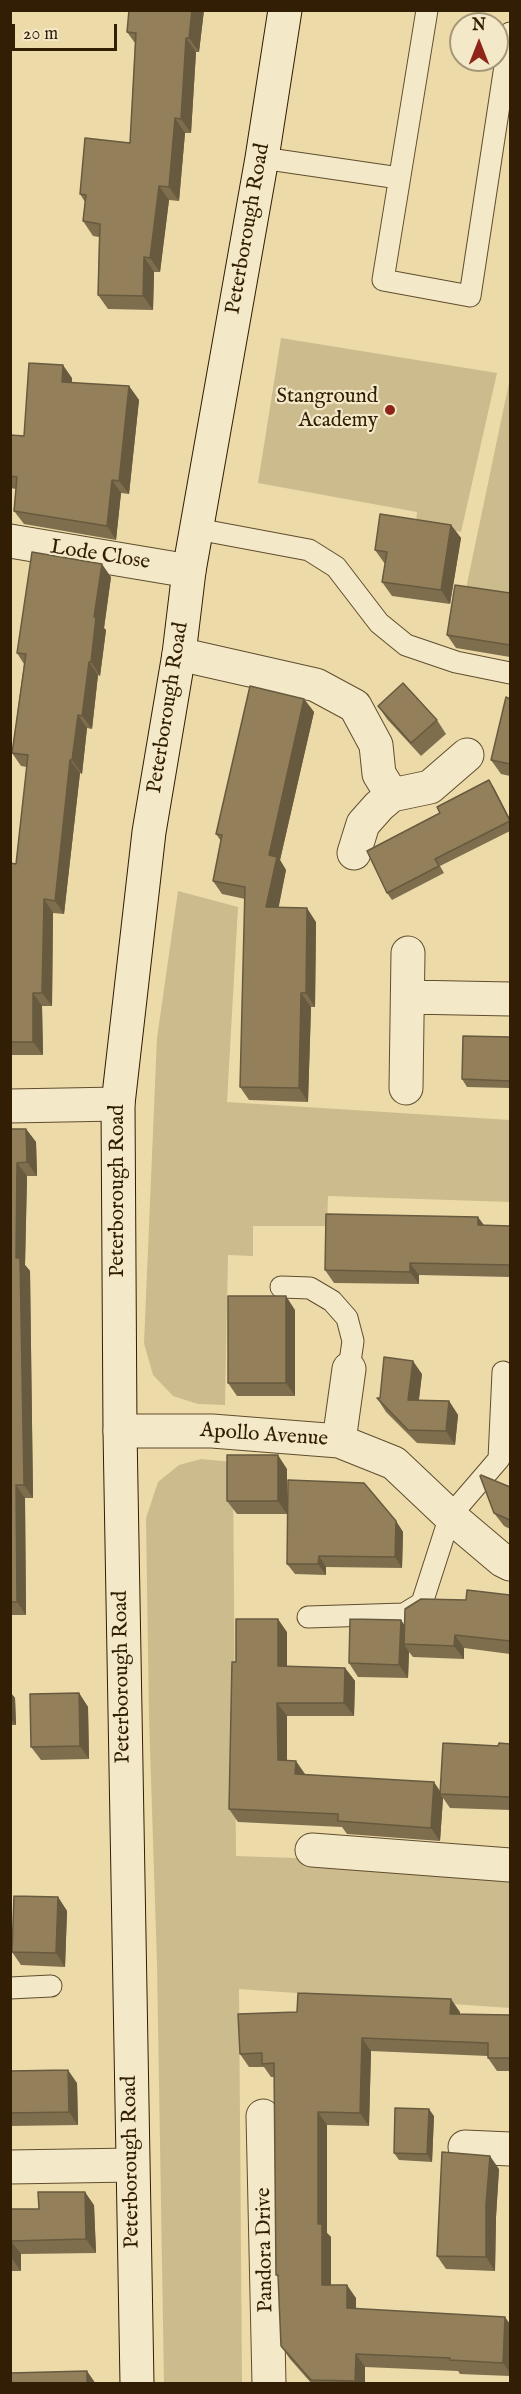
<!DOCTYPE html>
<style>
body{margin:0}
#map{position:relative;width:521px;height:2394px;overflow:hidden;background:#ecdba9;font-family:"IM FELL English",serif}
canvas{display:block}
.frame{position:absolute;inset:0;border:12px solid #321e05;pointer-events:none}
.north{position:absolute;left:449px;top:12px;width:60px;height:60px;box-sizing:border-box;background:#f3e8c7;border:2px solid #a69779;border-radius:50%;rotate:0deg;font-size:16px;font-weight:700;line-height:24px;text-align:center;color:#321e05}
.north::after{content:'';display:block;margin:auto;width:21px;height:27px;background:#8f2418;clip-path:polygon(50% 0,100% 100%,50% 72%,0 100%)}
.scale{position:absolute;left:12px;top:24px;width:105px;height:27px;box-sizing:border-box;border:3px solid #321e05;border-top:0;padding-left:8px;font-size:18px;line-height:21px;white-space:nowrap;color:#321e05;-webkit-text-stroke:4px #f3e8c7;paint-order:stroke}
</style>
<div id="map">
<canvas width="521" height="2394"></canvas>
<div class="frame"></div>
<div class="north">N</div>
<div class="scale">20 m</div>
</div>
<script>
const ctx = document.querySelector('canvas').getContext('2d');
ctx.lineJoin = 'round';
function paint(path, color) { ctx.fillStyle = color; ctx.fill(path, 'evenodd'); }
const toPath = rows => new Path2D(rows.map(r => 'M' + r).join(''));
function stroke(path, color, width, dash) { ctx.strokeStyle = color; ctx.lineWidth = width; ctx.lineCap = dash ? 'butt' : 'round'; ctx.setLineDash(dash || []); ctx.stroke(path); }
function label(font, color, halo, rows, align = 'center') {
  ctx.font = font + ' "IM FELL English",serif'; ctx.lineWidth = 4.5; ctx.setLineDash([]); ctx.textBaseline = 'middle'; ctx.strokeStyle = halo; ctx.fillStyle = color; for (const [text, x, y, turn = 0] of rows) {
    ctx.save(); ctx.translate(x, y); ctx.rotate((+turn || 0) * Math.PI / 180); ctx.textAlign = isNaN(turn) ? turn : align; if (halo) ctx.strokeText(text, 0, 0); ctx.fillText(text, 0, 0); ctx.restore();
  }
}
paint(toPath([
 [281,338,497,373,461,532,416,523,417,512,258,483],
 [510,378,510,605,464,598],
 [178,891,238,907,227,1102,510,1120,510,1202,328,1196,327,1226,253,1226,253,1256,228,1255,225,1405,198,1404,173,1396,153,1375,144,1343,157,1038],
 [201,1459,233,1462,236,1856,295,1858,510,1876,510,2008,239,1989,242,2383,164,2383,157,1964,149,1717,146,1518,158,1482,179,1465]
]), '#ccbb8d');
const service = toPath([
 [427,10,383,280,470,296,510,33],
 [262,158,399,178],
 [197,529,309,550,336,567,379,623,406,645,456,662,510,673],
 [281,1287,310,1288,332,1301,347,1318,353,1341,349,1369],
 [308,1617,404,1614,422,1603,450,1516,499,1459,503,1372],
 [10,1988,51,1986]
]);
const minor = toPath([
 [10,541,189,571],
 [179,654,316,685,355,706,376,745,379,774,392,795,430,787,467,755],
 [354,853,363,824,379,806,392,795],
 [408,997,510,999],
 [406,1088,408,953],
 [10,1106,118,1104],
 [120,1431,212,1431,339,1441,394,1463,450,1516,502,1560,510,1564],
 [339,1441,349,1369],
 [312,1850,510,1865],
 [263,2116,269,2384],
 [465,2147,510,2149],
 [10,2167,132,2165]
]);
const secondary = toPath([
 [137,2384,120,1431,118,1104,149,832,179,654,189,571,262,158,285,10]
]);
stroke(service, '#604d2e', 23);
stroke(minor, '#604d2e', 35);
stroke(secondary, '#321e05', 35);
stroke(service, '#f3e8c7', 21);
stroke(minor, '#f3e8c7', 33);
stroke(secondary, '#f3e8c7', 33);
paint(toPath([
 [204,10,199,52,196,52,191,133,185,133,179,201,169,200,160,272,154,272,153,310,108,309,98,295,99,237,93,236,83,221,85,202,80,194,130,143,135,43,127,32],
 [72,378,72,383,129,386,139,400,129,494,121,493,116,540,24,524,14,511,16,489,10,488,10,435,24,436],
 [451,525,461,538,450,604,392,596,382,582,385,564,375,550],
 [111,577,104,628,106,630,100,676,98,675,92,729,87,728,82,774,80,773,64,914,53,913,52,1006,42,1006,43,1055,10,1055,10,863,16,864,27,767,21,766,12,753,24,664,17,653],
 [510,593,510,657,456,648,447,635],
 [304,699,314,712,280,860,286,870,278,908,316,922,315,1007,311,1007,308,1102,249,1100,240,1087,245,899,222,894,213,881,221,841,216,834],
 [510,699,510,776,501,774,491,760],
 [378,706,437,720,446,734,421,756,387,719],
 [489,780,494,788,510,819,510,831,440,866,444,873,392,900,387,893,440,813],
 [510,1037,510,1088,467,1087,462,1079],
 [10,1129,26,1129,36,1142,37,1176,27,1176,25,1265,30,1271,33,1498,25,1498,26,1615,10,1615],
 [484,1225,510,1226,510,1277,419,1275,419,1284,334,1283,325,1270],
 [295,1310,295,1396,237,1396,228,1383],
 [422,1374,419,1400,449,1401,458,1415,455,1445,417,1443,386,1412,377,1398,380,1398],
 [287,1469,287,1514,237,1514,227,1501],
 [510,1487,510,1529,504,1526,494,1513],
 [396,1521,403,1532,402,1568,326,1567,326,1575,295,1574,287,1564],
 [510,1595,510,1654,464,1648,464,1659,413,1657,409,1652,408,1678,358,1677,349,1663,401,1620,405,1626,466,1600],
 [287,1632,287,1666,345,1668,355,1681,354,1716,287,1716,287,1760,305,1774,441,1792,498,1746,510,1744,510,1810,450,1808,443,1798,440,1841,347,1834,342,1827,238,1822,229,1809,236,1662],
 [10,1692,15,1698,16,1725,10,1725],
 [79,1693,88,1707,89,1759,41,1760,31,1747],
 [58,1897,67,1911,65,1967,21,1965,12,1952],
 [460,2012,460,2014,510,2015,510,2071,497,2071,488,2058,488,2056,371,2051,369,2126,327,2125,327,2233,331,2237,331,2285,356,2298,356,2309,510,2324,510,2376,460,2374,458,2371,365,2367,365,2384,312,2384,290,2359,281,2346,279,2278,276,2275,274,2077,271,2077,264,2067,249,2067,240,2054],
 [10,2071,77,2083,78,2125,10,2126],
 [434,2116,432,2162,399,2160,394,2153],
 [499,2169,496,2217,495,2271,446,2269,437,2256],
 [94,2205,96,2253,21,2254,21,2271,10,2271,10,2209,39,2209]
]), '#7e6e4d');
paint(toPath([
 [192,10,204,10,199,52,189,38],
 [186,38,196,52,191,133,181,119],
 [175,118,185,133,179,201,169,187],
 [159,186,169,200,160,272,150,258],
 [144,257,154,272,153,310,143,296],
 [63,365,72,378,71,396,62,382],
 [129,386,139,400,129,494,119,481],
 [112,480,121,493,116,540,107,526],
 [451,525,461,538,450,604,441,590],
 [102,564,111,577,104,628,106,630,100,676,91,662,94,617],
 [89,662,98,675,92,729,82,716],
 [304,699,314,712,280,860,286,870,276,921,266,907,269,855],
 [78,715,87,728,82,774,72,760],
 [70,760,80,773,64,914,55,901],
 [489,780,494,788,510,819,510,821],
 [44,899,53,913,52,1006,42,993],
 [307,908,316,922,315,1007,306,993],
 [33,993,42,1006,43,1055,33,1042],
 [301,993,311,1007,308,1102,299,1088],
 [26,1129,36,1142,37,1176,27,1162],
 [17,1163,27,1176,25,1265,30,1271,33,1498,24,1485,16,1258],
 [478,1217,487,1229,478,1225],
 [410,1263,419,1275,419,1284,410,1272],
 [286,1296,295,1310,295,1396,286,1383],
 [413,1361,422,1374,417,1413,408,1400],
 [449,1401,458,1415,455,1445,446,1431],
 [278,1455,287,1469,287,1514,278,1501],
 [16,1485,25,1498,26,1615,17,1602],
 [396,1521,403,1532,402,1568,395,1557],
 [319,1556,326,1567,326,1575,318,1564],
 [278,1619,287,1632,287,1679,278,1666],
 [401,1620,410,1634,404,1644,409,1652,408,1678,399,1665],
 [455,1635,464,1648,464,1659,454,1646],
 [345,1668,355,1681,354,1716,344,1703],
 [10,1692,15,1698,16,1725,10,1718],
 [79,1693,88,1707,89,1759,80,1746],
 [277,1703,287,1716,287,1773,278,1760],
 [296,1761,305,1774,295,1774],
 [434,1782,442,1794,440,1794,443,1798,440,1841,431,1828],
 [58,1897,67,1911,65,1967,56,1953],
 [451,1999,460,2012,459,2027,450,2014],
 [362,2038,371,2051,369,2126,360,2113],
 [68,2070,77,2083,78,2125,69,2112],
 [429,2109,434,2116,432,2162,427,2154],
 [318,2112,327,2125,327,2233,331,2237,331,2298,322,2285,318,2224],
 [490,2156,499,2169,496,2217,495,2271,486,2257,486,2204],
 [85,2192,94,2205,96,2253,86,2239],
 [11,2241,21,2254,21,2271,11,2257],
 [347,2285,356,2298,356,2321,347,2308],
 [505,2317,510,2324,510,2373,503,2363],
 [356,2354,365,2367,365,2384,357,2384,355,2381],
 [87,2371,96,2384,87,2384]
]), '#675a3f');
const building = toPath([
 [129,10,192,10,189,38,186,38,181,119,175,118,169,187,159,186,150,258,144,257,143,296,98,295,100,224,83,221,86,195,80,194,85,138,130,143,136,33,127,32,129,10],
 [29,363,63,365,62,382,129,386,119,481,112,480,107,526,14,511,17,477,10,476,10,435,24,436,29,363],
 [380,514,451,525,441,590,382,582,387,552,375,550,380,514],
 [32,552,102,564,94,617,96,617,91,662,89,662,82,716,78,715,72,760,70,760,55,901,44,899,42,993,33,993,33,1042,10,1042,10,863,16,864,28,755,12,753,26,654,17,653,32,552],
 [455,585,510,593,510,645,447,635,455,585],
 [403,683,437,720,411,743,378,706,403,683],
 [250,686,304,699,269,855,277,857,266,907,307,908,306,993,301,993,299,1088,240,1087,245,887,213,881,222,835,216,834,250,686],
 [506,697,510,699,510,764,491,760,506,697],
 [489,780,510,821,435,859,439,866,387,893,367,851,440,813,437,807,489,780],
 [463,1036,510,1037,510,1081,462,1079,463,1036],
 [10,1129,26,1129,27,1162,17,1163,16,1258,20,1258,24,1485,16,1485,17,1602,10,1602,10,1129],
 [326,1214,478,1217,478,1225,510,1226,510,1265,410,1263,410,1272,325,1270,326,1214],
 [228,1296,286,1296,286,1383,228,1383,228,1296],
 [384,1357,413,1361,408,1400,449,1401,446,1431,408,1430,377,1398,380,1398,384,1357],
 [227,1455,278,1455,278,1501,227,1501,227,1455],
 [481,1475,510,1487,510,1520,494,1513,480,1476,481,1475],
 [288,1480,364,1483,396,1521,395,1557,319,1556,318,1564,287,1564,288,1480],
 [467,1590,510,1595,510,1641,455,1635,454,1646,404,1644,405,1609,421,1599,466,1600,467,1590],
 [236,1619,278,1619,278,1666,345,1668,344,1703,277,1703,278,1760,296,1761,295,1774,434,1782,431,1828,338,1821,338,1814,229,1809,232,1662,236,1662,236,1619],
 [350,1619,401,1620,399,1665,349,1663,350,1619],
 [79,1693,80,1746,31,1747,30,1694,79,1693],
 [443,1743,498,1746,499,1743,510,1744,510,1797,440,1794,443,1743],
 [14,1896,58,1897,56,1953,12,1952,14,1896],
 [298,1993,451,1999,450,2014,510,2015,510,2058,488,2058,488,2043,362,2038,360,2113,318,2112,318,2224,322,2224,322,2285,347,2285,347,2308,505,2317,503,2363,450,2360,450,2358,356,2354,355,2381,311,2380,281,2346,278,2275,276,2275,274,2063,262,2064,262,2053,240,2054,238,2014,297,2012,298,1993],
 [68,2070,69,2112,10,2113,10,2071,68,2070],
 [395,2108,429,2109,427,2154,394,2153,395,2108],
 [442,2152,490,2156,486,2204,486,2257,437,2256,442,2152],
 [38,2192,85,2192,86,2239,11,2241,11,2257,10,2257,10,2209,39,2209,38,2192],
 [87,2371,87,2384,10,2384,10,2373,87,2371]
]);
paint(building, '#93805a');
stroke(building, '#675a3f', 1.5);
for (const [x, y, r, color] of [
 [390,410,6,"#8f2418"]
]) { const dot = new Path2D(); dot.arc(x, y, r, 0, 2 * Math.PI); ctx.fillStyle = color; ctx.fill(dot); stroke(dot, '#f3e8c7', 2); }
label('21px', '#321e05', '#f3e8c7', [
 ["Peterborough Road",249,229,-80],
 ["Lode Close",100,556,9],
 ["Peterborough Road",169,708,-81],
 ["Peterborough Road",119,1191,-90],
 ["Apollo Avenue",264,1436,4],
 ["Peterborough Road",123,1677,-91],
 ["Peterborough Road",132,2162,-91],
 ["Pandora Drive",266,2250,-91]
]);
label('21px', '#321e05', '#f3e8c7', [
 ["Stanground",378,398],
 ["Academy",378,422]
], 'right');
</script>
